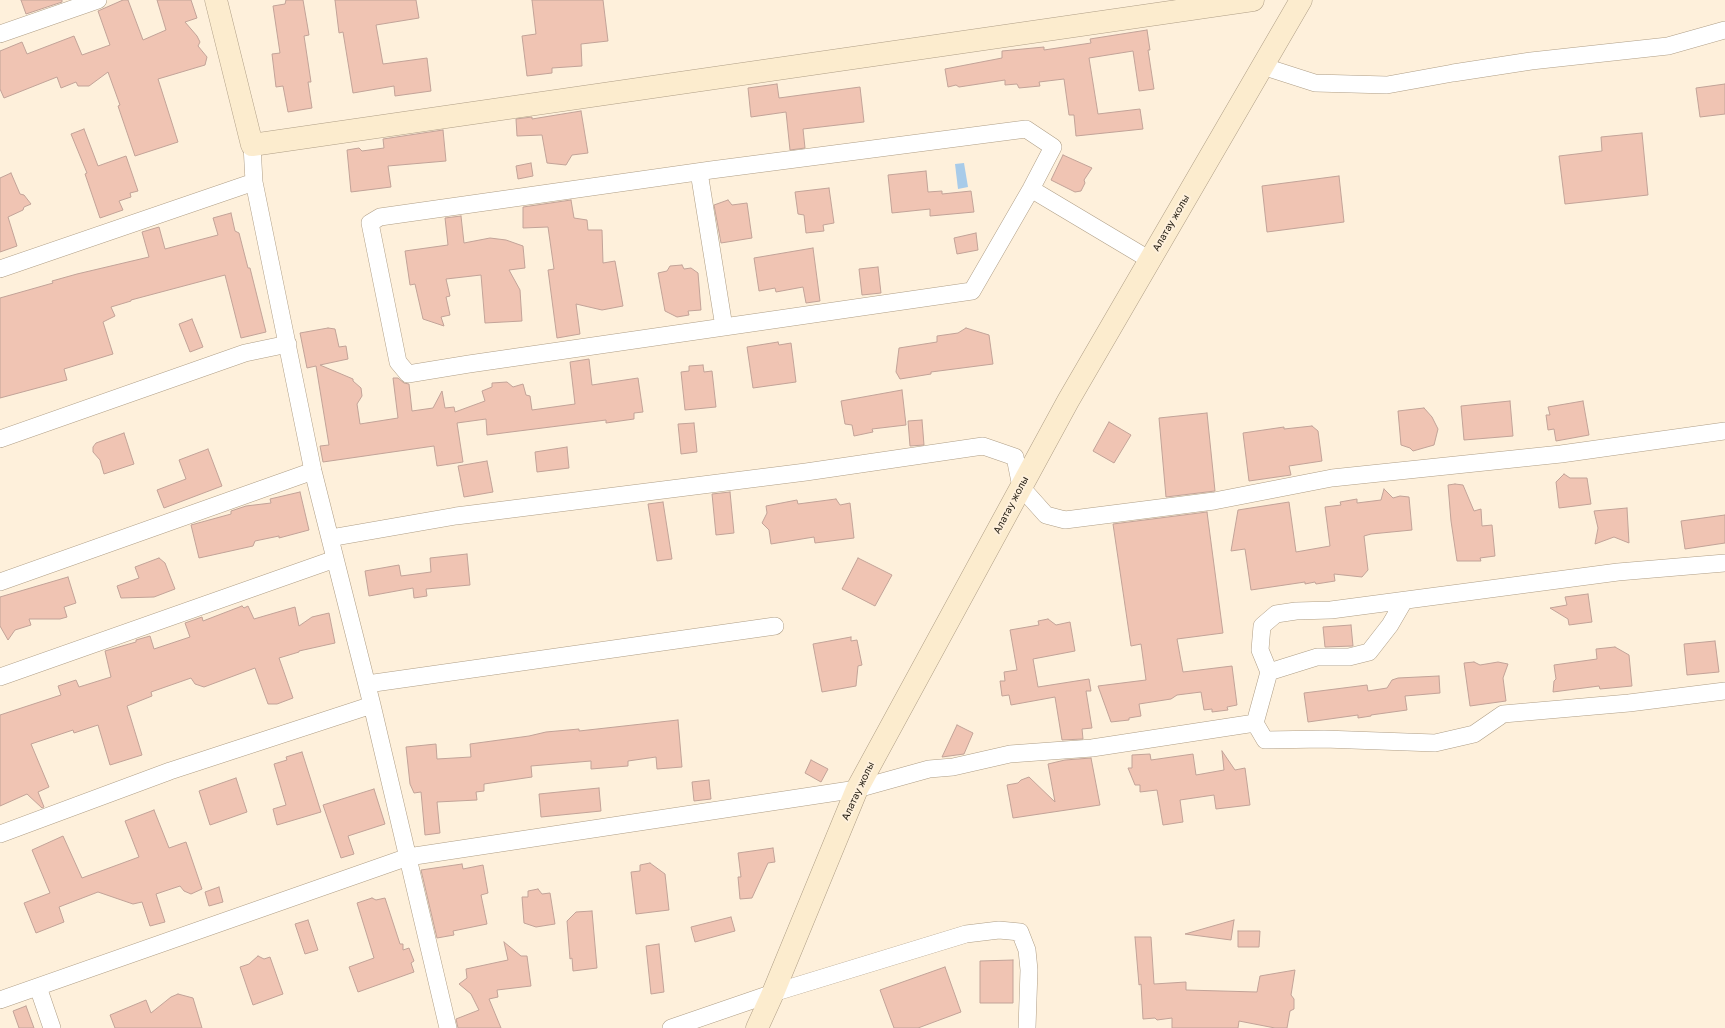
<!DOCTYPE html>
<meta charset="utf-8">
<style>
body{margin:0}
canvas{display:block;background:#fef0db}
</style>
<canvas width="1725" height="1028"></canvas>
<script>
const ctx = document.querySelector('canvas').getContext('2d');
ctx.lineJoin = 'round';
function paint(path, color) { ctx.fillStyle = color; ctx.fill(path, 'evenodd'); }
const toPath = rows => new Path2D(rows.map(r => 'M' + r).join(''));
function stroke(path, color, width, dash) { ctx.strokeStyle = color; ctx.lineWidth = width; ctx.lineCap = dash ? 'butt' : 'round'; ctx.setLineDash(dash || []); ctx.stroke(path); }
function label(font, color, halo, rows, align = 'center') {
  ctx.font = font + ' "Golos Text",sans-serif'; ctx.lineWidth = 4; ctx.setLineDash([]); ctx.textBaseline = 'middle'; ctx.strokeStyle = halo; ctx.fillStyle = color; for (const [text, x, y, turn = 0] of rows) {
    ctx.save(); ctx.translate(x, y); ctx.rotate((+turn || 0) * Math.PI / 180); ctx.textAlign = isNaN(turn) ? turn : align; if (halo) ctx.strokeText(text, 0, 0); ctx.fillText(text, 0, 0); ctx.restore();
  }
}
paint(toPath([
 [964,163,968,187,958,189,955,164]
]), '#a8cbe9');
const building = toPath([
 [21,0,62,0,62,2,26,14,21,0],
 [123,0,128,0,143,40,166,30,157,0,191,0,197,18,185,22,197,36,200,42,198,46,207,57,205,65,158,79,178,142,135,156,118,106,120,105,108,72,89,86,78,86,76,82,61,88,57,77,4,98,0,89,0,51,22,42,27,54,74,36,82,55,110,45,98,11,123,0],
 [286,0,303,0,309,35,304,36,311,82,308,82,312,108,288,112,283,86,276,87,272,54,280,53,273,6,285,4,286,0],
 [335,0,416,0,419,18,376,25,383,64,427,58,431,91,395,96,394,86,353,93,343,32,339,33,335,0],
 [532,0,603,0,608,41,581,44,582,66,552,68,552,73,527,76,522,36,536,34,532,0],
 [1147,30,1150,50,1148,50,1154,89,1139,91,1133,51,1089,58,1098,114,1140,109,1143,129,1076,136,1074,115,1069,115,1064,79,1039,82,1040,86,1019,88,1017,84,1005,85,1005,80,959,87,956,85,948,87,945,69,1002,58,1002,51,1044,47,1044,50,1091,43,1090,39,1147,30],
 [777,84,779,98,860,87,864,122,803,129,805,148,790,150,786,112,751,117,748,88,777,84],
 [1725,84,1725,114,1700,117,1696,88,1725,84],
 [581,111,588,153,572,155,566,165,547,163,542,135,517,136,516,119,532,117,532,119,581,111],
 [84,129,98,166,126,156,138,191,130,193,131,197,119,201,123,210,100,218,85,174,87,173,71,134,84,129],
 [443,130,446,161,388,166,391,187,351,192,347,150,359,148,362,151,384,148,383,139,443,130],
 [1642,133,1648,195,1565,204,1559,156,1602,151,1601,137,1642,133],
 [1063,155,1092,168,1084,180,1085,183,1081,191,1075,192,1051,180,1063,155],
 [531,163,533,176,518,179,516,166,531,163],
 [926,171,928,192,942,191,942,194,971,191,974,212,930,216,930,209,892,213,888,175,926,171],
 [11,173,20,194,24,195,31,204,24,207,23,210,8,217,17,246,0,252,0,178,11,173],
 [1339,176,1344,222,1267,232,1262,186,1339,176],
 [829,188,834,223,823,225,824,231,806,233,804,215,798,214,795,192,829,188],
 [571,200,574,218,587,220,588,230,602,230,603,263,615,261,623,306,602,310,576,304,580,334,557,338,548,270,554,269,548,227,523,228,523,207,571,200],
 [728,200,732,205,747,203,752,238,721,243,714,205,728,200],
 [231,213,235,231,239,233,248,268,250,268,266,332,241,338,225,275,131,300,131,301,111,307,115,316,103,322,113,354,64,369,67,380,0,398,0,298,53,283,52,281,77,274,149,257,142,232,159,227,165,249,218,235,213,218,231,213],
 [461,216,464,243,490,238,506,240,523,246,525,268,509,270,520,290,522,321,485,323,481,275,446,279,450,296,446,297,450,315,441,317,444,326,423,319,415,284,410,285,405,251,448,245,445,218,461,216],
 [976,233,978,250,957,254,954,238,976,233],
 [813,248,820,301,806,303,803,287,776,292,775,288,759,291,754,258,813,248],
 [682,265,684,269,691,268,698,273,701,310,688,311,689,315,677,317,665,311,658,273,667,271,670,266,682,265],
 [878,267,881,293,862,295,859,269,878,267],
 [192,319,203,347,190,352,179,324,192,319],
 [328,328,335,329,339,347,346,346,348,359,320,365,353,379,353,381,361,388,362,396,357,404,360,424,398,418,393,378,398,378,404,383,409,384,412,411,433,408,442,391,445,408,454,407,455,412,485,401,482,391,492,387,492,383,507,382,513,387,523,384,526,395,530,396,532,410,575,404,570,362,589,359,592,385,638,378,643,412,634,413,634,419,606,423,606,420,487,435,486,419,457,423,463,462,437,466,434,446,323,462,320,446,329,445,316,366,307,368,300,333,328,328],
 [966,328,989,335,993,364,931,372,931,374,900,379,896,372,899,348,937,342,937,336,958,333,966,328],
 [778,342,779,345,791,343,796,382,753,388,747,347,778,342],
 [703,365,704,372,712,371,716,407,685,410,681,372,689,371,689,366,703,365],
 [902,390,906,425,872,429,873,432,854,436,852,425,845,424,841,401,902,390],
 [1510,401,1513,436,1464,440,1461,406,1510,401],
 [1583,401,1589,435,1556,441,1554,429,1548,430,1546,415,1550,415,1548,407,1583,401],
 [1424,408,1432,417,1438,429,1434,445,1413,451,1410,448,1401,445,1398,411,1424,408],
 [1207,413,1215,491,1166,497,1159,418,1207,413],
 [922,420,924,445,910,446,908,421,922,420],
 [1109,422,1131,435,1114,463,1093,451,1109,422],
 [694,423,697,452,681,454,678,424,694,423],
 [1312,426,1318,431,1322,461,1289,466,1291,475,1249,481,1243,433,1284,427,1284,429,1312,426],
 [124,433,134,464,104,474,100,460,93,452,93,447,96,443,124,433],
 [567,447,569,468,537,472,535,452,567,447],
 [208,449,222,486,164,508,157,490,186,479,179,460,208,449],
 [487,461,493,492,464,497,458,466,487,461],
 [1564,474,1570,478,1587,478,1591,504,1559,508,1556,482,1564,474],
 [1455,484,1463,485,1474,511,1481,509,1482,526,1492,525,1495,556,1480,558,1481,561,1457,561,1451,521,1448,485,1455,484],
 [1384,489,1393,498,1400,496,1409,497,1412,530,1371,534,1364,536,1368,570,1362,577,1334,574,1335,581,1316,584,1315,582,1305,584,1305,582,1251,590,1245,549,1231,551,1238,510,1289,502,1296,552,1330,546,1325,507,1341,505,1340,502,1357,499,1357,503,1381,500,1384,489],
 [300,492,309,530,279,538,279,536,255,541,253,546,199,558,191,525,231,514,231,511,246,506,271,503,270,499,300,492],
 [730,492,734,533,716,535,712,494,730,492],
 [836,499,840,505,850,503,854,538,815,543,814,537,771,544,769,530,762,523,767,513,766,506,797,500,798,504,836,499],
 [663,502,672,559,657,561,648,504,663,502],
 [1627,508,1629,543,1614,537,1595,544,1598,528,1594,511,1627,508],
 [1207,512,1223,633,1177,639,1183,672,1232,666,1237,705,1227,707,1228,710,1212,712,1212,709,1204,710,1201,692,1177,695,1171,699,1139,704,1141,716,1129,718,1129,720,1111,722,1098,686,1146,680,1141,644,1131,646,1113,524,1207,512],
 [1725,515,1725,543,1685,549,1681,521,1725,515],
 [467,554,470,585,426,589,427,596,414,598,413,588,369,596,365,571,399,565,401,576,431,572,430,558,467,554],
 [159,558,165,563,175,589,154,597,121,598,117,586,139,578,135,567,159,558],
 [858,558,892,575,875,606,842,589,858,558],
 [68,577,76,603,64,607,67,617,60,619,29,619,31,625,15,630,8,640,0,626,0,597,68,577],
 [1588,594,1592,622,1569,625,1568,619,1550,608,1567,605,1565,597,1588,594],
 [242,606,244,608,248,606,254,619,295,607,299,626,312,617,329,613,335,643,299,651,299,652,279,658,293,698,277,704,268,704,255,668,204,687,195,684,191,678,151,692,152,696,127,706,142,755,110,765,98,725,74,733,73,730,31,744,49,787,38,792,44,807,42,808,27,794,0,806,0,715,61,695,58,686,76,680,79,687,111,677,105,651,136,642,136,640,150,636,154,649,190,637,185,623,202,617,203,621,242,606],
 [1048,619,1056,625,1070,622,1075,651,1033,659,1038,687,1089,679,1091,691,1086,691,1092,728,1082,729,1083,739,1062,740,1055,697,1011,705,1009,695,1002,696,1000,681,1005,681,1004,672,1017,670,1010,630,1039,625,1038,621,1048,619],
 [1351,625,1353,646,1325,647,1323,627,1351,625],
 [851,637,851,641,857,640,862,665,858,666,856,686,822,692,813,644,851,637],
 [1715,641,1719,672,1687,675,1684,644,1715,641],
 [1615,647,1629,655,1632,686,1600,689,1599,686,1553,692,1554,681,1556,679,1554,665,1597,659,1596,649,1615,647],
 [1474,662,1480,665,1498,662,1508,664,1503,678,1506,701,1470,706,1464,663,1474,662],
 [1439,676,1440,693,1405,696,1407,710,1371,715,1371,716,1358,718,1358,715,1308,722,1304,693,1367,685,1368,691,1387,688,1392,680,1398,678,1439,676],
 [678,720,682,767,657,769,656,757,628,761,628,766,591,769,591,761,531,766,532,777,484,784,484,791,476,792,477,800,437,802,440,833,425,835,421,792,414,793,410,784,406,747,436,744,437,759,471,757,470,744,529,736,546,732,579,729,579,731,678,720],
 [957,725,973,733,964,754,942,757,957,725],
 [1222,751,1235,770,1245,768,1250,805,1216,809,1214,795,1180,800,1183,822,1163,825,1157,790,1140,792,1140,785,1135,785,1128,768,1132,768,1132,755,1150,754,1151,760,1193,754,1196,775,1224,770,1222,751],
 [302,752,321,812,277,825,273,809,286,805,274,764,287,760,286,757,302,752],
 [1091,758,1100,805,1013,818,1007,785,1018,783,1021,780,1029,777,1055,802,1048,764,1065,760,1091,758],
 [811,760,828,769,821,782,805,773,811,760],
 [236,778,247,812,210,825,199,791,236,778],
 [709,780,711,799,694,801,692,782,709,780],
 [599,788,601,811,541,817,539,794,599,788],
 [374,789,385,824,348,836,354,854,341,858,323,805,374,789],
 [154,810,169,848,186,842,202,889,191,894,184,891,180,886,156,894,165,922,150,926,142,902,133,904,98,892,59,907,64,922,36,933,24,903,50,893,32,850,63,836,82,878,139,857,125,821,154,810],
 [773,848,775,862,768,863,752,898,740,899,738,877,741,877,738,853,773,848],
 [650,863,665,874,669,910,636,914,631,872,640,871,640,865,650,863],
 [462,864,463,869,483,865,488,893,481,895,487,924,453,931,454,935,437,938,421,870,462,864],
 [219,887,223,902,209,906,205,892,219,887],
 [538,889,542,894,550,893,555,924,536,927,524,923,522,897,528,897,528,891,538,889],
 [372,898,376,900,385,898,400,944,403,944,403,950,409,948,414,961,411,963,414,972,358,992,349,967,374,958,357,903,372,898],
 [592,911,597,968,573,971,572,958,570,959,567,921,576,912,592,911],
 [731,917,735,931,695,942,691,927,731,917],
 [308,920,318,950,305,954,295,924,308,920],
 [1234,920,1231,940,1185,934,1234,920],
 [1238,931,1260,931,1259,947,1238,947,1238,931],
 [1135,937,1151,937,1154,984,1186,982,1186,990,1257,992,1260,976,1295,970,1291,995,1294,999,1294,1009,1290,1011,1287,1028,1275,1028,1239,1021,1238,1028,1172,1028,1172,1018,1157,1020,1155,1018,1143,1019,1141,984,1139,985,1135,937],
 [504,942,521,956,527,956,531,986,497,990,498,997,489,999,501,1028,458,1028,456,1019,479,1010,471,994,459,984,467,978,466,969,508,960,504,942],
 [659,944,664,992,651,994,646,946,659,944],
 [258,956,264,959,270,957,283,994,253,1005,240,967,249,964,258,956],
 [1013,960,1013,1003,980,1003,980,961,1013,960],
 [945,967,961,1012,918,1028,894,1028,880,990,945,967],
 [178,994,193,998,202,1028,115,1028,110,1015,146,1000,151,1013,171,997,178,994],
 [26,1006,34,1028,19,1028,13,1011,26,1006]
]);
paint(building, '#f0c4b3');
stroke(building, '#c2a398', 1);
const street = toPath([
 [0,34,98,0],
 [1262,66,1315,83,1387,85,1453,73,1531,61,1668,46,1725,30],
 [1026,129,1053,147,1031,189,972,291,469,364,408,374,398,362,370,223,380,217,711,170,1026,129],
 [252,145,254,182,313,471,372,705,448,1028],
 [699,172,724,327],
 [1031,189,1150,260],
 [0,269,254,182],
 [0,439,245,353,288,344],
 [330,538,456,516,806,472,983,446,1015,457,1021,487,1046,515,1065,520,1214,501,1332,478,1561,454,1725,431],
 [0,582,313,471],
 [1269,672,1317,657,1349,657,1369,652,1390,625,1404,601],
 [0,677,335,559],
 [367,684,775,626],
 [1255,723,1265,740,1324,739,1435,743,1474,734,1503,714,1629,703,1725,691],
 [0,834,170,771,372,705],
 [38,987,52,1028],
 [0,1000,408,857,857,789,929,769,953,767,1010,754,1092,748,1255,723,1269,672,1260,650,1262,626,1276,614,1296,611,1331,610,1618,572,1725,563],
 [671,1028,773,993,966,934,999,930,1020,932,1027,950,1029,970,1027,1028]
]);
const secondary = toPath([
 [216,0,252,145,1253,0],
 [757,1028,773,993,857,789,1068,401,1301,0]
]);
stroke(street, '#af9e86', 18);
stroke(secondary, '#af9e86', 23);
stroke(street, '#fff', 17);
stroke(secondary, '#fcecce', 22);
label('10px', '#231d13', '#fef0db', [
 ["Алатау жолы",1171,223,-60],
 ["Алатау жолы",1011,505,-62],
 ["Алатау жолы",858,791,-65]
]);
</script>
